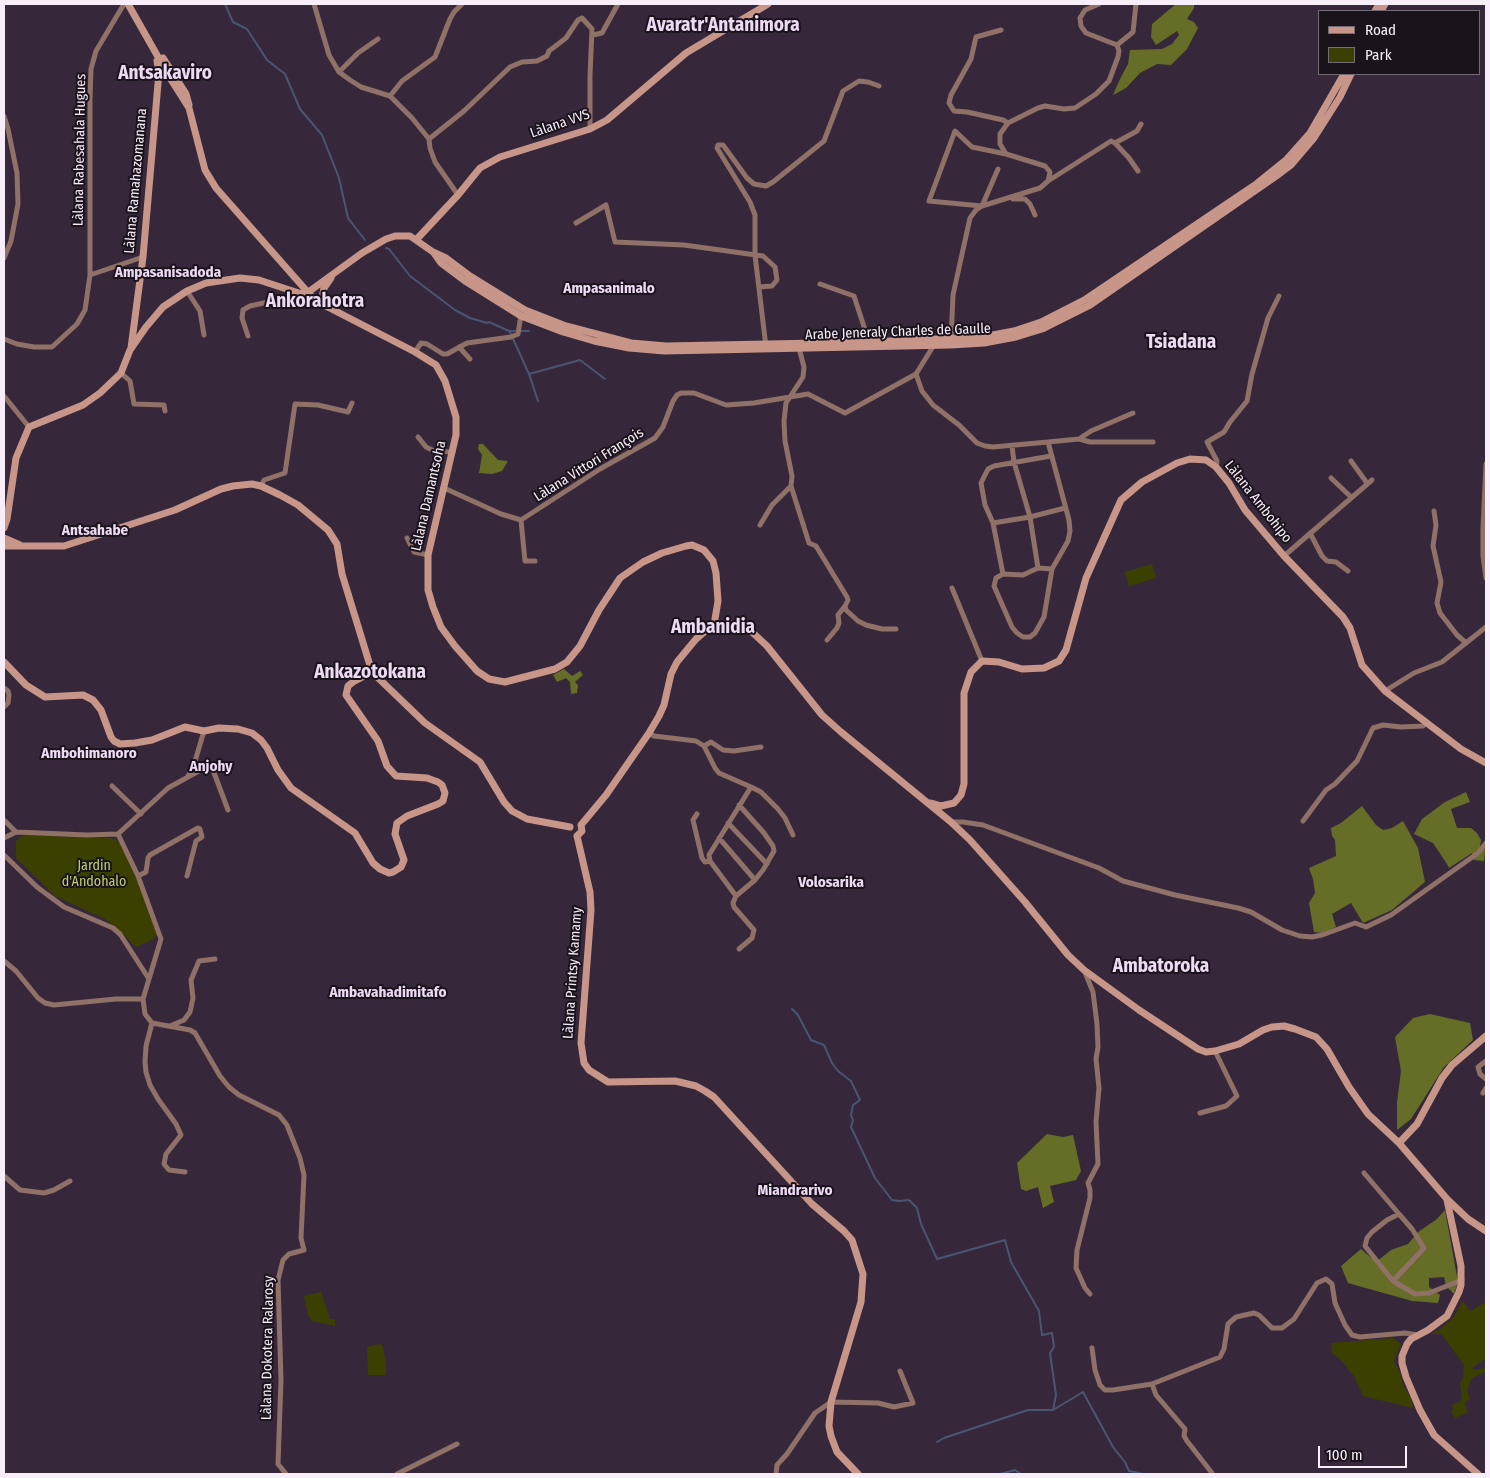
<!DOCTYPE html>
<meta charset="utf-8">
<style>
body{margin:0}
#map{position:relative;width:1490px;height:1478px;overflow:hidden;background:#36283a;font-family:"Fira Sans Condensed",sans-serif}
canvas{display:block}
.frame{position:absolute;inset:0;border:5px solid #f8eefa;pointer-events:none}
.legend{position:absolute;left:1318px;top:10px;width:162px;height:65px;box-sizing:border-box;background:#1a131c;border:1px solid #736b75;margin:0;padding:6px 9px;list-style:none;font-size:15px;color:#f8eefa}
.legend li{display:flex;align-items:center;gap:10px;height:25px}
.legend b{width:25px;border:1px solid #736b75}
.scale{position:absolute;left:1318px;top:1446px;width:89px;height:22px;box-sizing:border-box;border:2px solid #f8eefa;border-top:0;padding-left:6px;font-size:15px;line-height:18px;white-space:nowrap;color:#f8eefa;-webkit-text-stroke:4px #1a131c;paint-order:stroke}
</style>
<div id="map">
<canvas width="1490" height="1478"></canvas>
<div class="frame"></div>
<ul class="legend">
<li><b style="height:6px;background:#c79688"></b>Road</li>
<li><b style="height:14px;background:#3b4000"></b>Park</li>
</ul>
<div class="scale">100 m</div>
</div>
<script>
const ctx = document.querySelector('canvas').getContext('2d');
ctx.lineJoin = 'round';
function paint(path, color) { ctx.fillStyle = color; ctx.fill(path, 'evenodd'); }
const toPath = rows => new Path2D(rows.map(r => 'M' + r).join(''));
function stroke(path, color, width, dash) { ctx.strokeStyle = color; ctx.lineWidth = width; ctx.lineCap = dash ? 'butt' : 'round'; ctx.setLineDash(dash || []); ctx.stroke(path); }
function label(font, color, halo, rows, align = 'center') {
  ctx.font = font + ' "Fira Sans Condensed",sans-serif'; ctx.lineWidth = 4; ctx.setLineDash([]); ctx.textBaseline = 'middle'; ctx.strokeStyle = halo; ctx.fillStyle = color; for (const [text, x, y, turn = 0] of rows) {
    ctx.save(); ctx.translate(x, y); ctx.rotate((+turn || 0) * Math.PI / 180); ctx.textAlign = isNaN(turn) ? turn : align; if (halo) ctx.strokeText(text, 0, 0); ctx.fillText(text, 0, 0); ctx.restore();
  }
}
paint(toPath([
 [1152,564,1156,578,1129,586,1125,572],
 [26,835,108,838,115,839,121,845,132,865,157,935,153,939,137,947,133,945,125,935,105,919,55,896,16,858,16,841,20,837],
 [321,1292,330,1319,335,1319,335,1326,312,1321,308,1315,304,1296],
 [1463,1301,1470,1311,1486,1302,1486,1358,1472,1368,1474,1370,1486,1368,1486,1371,1472,1378,1467,1390,1470,1399,1464,1403,1468,1412,1455,1418,1451,1411,1453,1409,1452,1405,1460,1402,1462,1396,1460,1383,1463,1378,1464,1365,1443,1336,1440,1334,1431,1334,1440,1329,1453,1318],
 [1393,1338,1401,1344,1394,1361,1400,1373,1403,1385,1411,1398,1413,1408,1363,1396,1354,1376,1341,1360,1332,1353,1331,1343],
 [380,1344,382,1345,386,1362,386,1375,368,1375,367,1347]
]), '#3b4000');
paint(toPath([
 [1176,4,1194,4,1194,8,1187,19,1194,22,1198,28,1187,49,1171,65,1157,64,1140,73,1126,88,1113,95,1120,79,1128,64,1130,50,1162,49,1172,44,1179,35,1177,31,1156,45,1151,37,1152,24],
 [479,444,483,444,498,460,508,461,502,471,492,474,479,473,482,455,478,449],
 [564,669,572,676,580,671,583,675,575,682,578,685,577,693,571,694,570,682,566,678,557,682,553,675],
 [1466,792,1470,802,1451,809,1457,828,1471,828,1477,833,1481,840,1480,846,1485,850,1484,861,1474,860,1472,853,1449,868,1447,864,1433,843,1414,834,1422,819,1445,802],
 [1362,806,1376,825,1383,830,1392,828,1403,821,1418,848,1425,882,1392,910,1363,923,1351,903,1332,914,1336,927,1322,933,1314,932,1309,903,1315,893,1313,879,1309,868,1336,856,1335,840,1332,836,1331,828,1341,823],
 [1430,1014,1470,1023,1473,1040,1444,1067,1411,1119,1397,1130,1397,1102,1401,1071,1395,1037,1413,1018],
 [1047,1134,1063,1137,1073,1135,1081,1171,1076,1180,1050,1186,1054,1202,1043,1208,1038,1187,1026,1191,1021,1189,1017,1163],
 [1445,1210,1458,1282,1454,1294,1446,1286,1444,1277,1429,1278,1429,1287,1440,1295,1438,1303,1412,1301,1348,1283,1341,1266,1361,1249,1376,1262,1391,1250,1408,1244,1418,1232,1437,1219]
]), '#656d27');
stroke(toPath([
 [225,4,233,22,247,29,267,60,285,74,300,109,322,135,339,178,348,218,365,240],
 [386,248,389,249,410,276,455,310,470,318,487,323,489,322,509,331,529,331],
 [510,332,529,374,538,401],
 [529,374,580,360,605,379],
 [792,1009,798,1015,811,1040,824,1045,832,1063,838,1071,851,1081,860,1100,853,1105,851,1115,853,1120,851,1127,875,1178,892,1200,899,1201,909,1200,917,1208,921,1224,937,1259,1005,1240,1011,1262,1039,1311,1042,1335,1052,1333,1054,1347,1050,1353,1056,1395,1053,1410,1083,1392,1113,1447,1125,1462,1129,1471,1143,1474],
 [937,1442,944,1438,1028,1410,1053,1410],
 [1000,1474,1015,1470,1021,1474]
]), '#4a5571', 2);
stroke(toPath([
 [314,4,329,55,339,72,350,80,361,87,390,96,412,118,429,139,430,148,435,162,458,195],
 [1001,30,976,37,971,59,951,95,949,103,954,111,967,112,1003,120,1008,123],
 [593,35,602,33,618,4],
 [1117,45,1133,32,1136,4],
 [339,72,358,53,378,39],
 [390,96,402,81,435,57,450,19,454,12,462,4],
 [4,116,8,129,17,173,18,204,11,241,4,258],
 [429,139,464,111,510,67,522,62,537,61,547,56,549,51,566,38,578,20,582,18,592,29,590,76,590,129],
 [1115,143,1137,131,1141,124],
 [998,169,982,206,929,201,955,131,972,147,1006,154],
 [1048,181,1111,141,1115,143,1129,158,1138,171],
 [1013,199,1025,199,1030,204,1035,215],
 [576,223,606,205,615,242,684,245,763,256,775,267,777,280,772,286,759,287],
 [90,275,143,257],
 [820,284,854,296,869,342],
 [187,291,200,311,204,335],
 [248,336,242,318,243,310,250,306,286,298,295,292],
 [4,339,17,344,34,347,52,347,77,324,85,310,90,275,90,99,91,69,96,51,124,4],
 [951,341,953,295,970,218,976,210,982,206,1040,188,1048,181,1050,172,1045,166,1006,154,1000,144,1000,134,1008,123,1038,108,1045,106,1064,109,1075,108,1096,94,1109,81,1118,57,1119,51,1117,45,1086,33,1081,26,1080,18,1085,10,1099,4],
 [459,347,470,359],
 [766,347,755,255,755,215,750,202,717,148,718,145,723,145,747,178,754,184,766,186,773,182,824,141,843,91,859,81,868,82,879,86],
 [799,348,804,367,803,377,786,403,784,421,785,441,792,476,791,486,809,543,816,546,847,597,848,600,845,606,846,610,858,621,866,625,882,629,896,629],
 [415,352,421,343,427,344,443,354,447,354,467,343,511,337,518,334,521,315],
 [121,373,130,381,134,404,164,405,165,411],
 [916,374,922,391,933,405,959,425,977,443,985,446,993,447,1048,442,1069,520,1070,531,1068,541,1052,569,1038,568,1030,517,1014,462,1012,446],
 [4,396,29,427],
 [418,437,426,447,434,451,453,452],
 [1079,439,1090,442,1153,442],
 [1048,442,1079,439,1091,431,1133,413],
 [1051,456,994,466,988,469,981,483,985,505,993,523,1003,574,996,578,994,586,1012,627,1017,633,1023,637,1030,637,1035,633,1044,617,1052,569],
 [1351,461,1367,483],
 [1486,464,1483,528,1483,556,1486,578],
 [1216,467,1217,461,1207,442,1224,432,1230,422,1247,401,1252,374,1268,318,1279,296],
 [1331,478,1351,497],
 [261,486,264,480,285,473,295,404,318,405,348,412,352,403],
 [444,488,501,514,521,520,600,469,655,438,663,427,673,401,677,395,681,393,694,393,726,405,754,403,808,394,845,413,916,374,934,345],
 [1434,511,1436,525,1433,546,1441,582,1437,603,1440,613,1457,635,1465,642],
 [521,520,525,561,535,561],
 [993,523,1030,517,1065,508],
 [760,525,772,505,791,486],
 [1310,533,1322,556,1327,561,1336,562,1348,571],
 [407,538,414,552,428,555],
 [1284,556,1372,480],
 [1003,574,1023,575,1038,568],
 [952,588,982,661],
 [827,640,837,628,839,623,838,615,845,606],
 [4,688,8,691,9,695,8,703,4,707],
 [1385,691,1414,673,1442,662,1486,627],
 [649,733,654,736,696,741,704,746,715,768,719,773,751,787],
 [704,746,711,742,723,750,734,751,761,747],
 [188,776,193,768,204,731],
 [112,786,141,814],
 [697,814,693,820,702,858,705,862,710,861],
 [4,820,16,832],
 [1303,821,1326,790,1335,784,1357,761,1373,728,1383,725,1401,727,1423,726,1427,722],
 [951,822,963,822,983,825,1099,868,1123,881,1175,895,1238,908,1251,912,1282,930,1300,936,1312,937,1322,935,1355,923,1366,927,1391,915,1478,853,1486,843],
 [728,823,767,864],
 [118,834,138,876,161,939,143,999,145,1014,152,1023],
 [118,834,168,788,208,766,213,770,228,810],
 [4,838,16,832,87,835,118,834],
 [719,838,755,880],
 [4,855,37,887,64,907,113,928,120,934,149,979],
 [138,876,146,872,148,858,150,855,198,828,200,829,202,837,196,841,187,876],
 [736,896,710,861,709,855,751,787,761,792,778,809,785,818,793,835],
 [739,949,752,938,754,930,734,907,733,903,736,896,755,880,763,870,774,851,773,846,764,833,739,805],
 [4,961,16,971,38,998,45,1003,54,1005,116,999,143,999],
 [1084,970,1093,992,1097,1024,1098,1047,1096,1059,1099,1088,1096,1122,1098,1164,1088,1183,1090,1190,1090,1198,1077,1250,1076,1268,1085,1288,1090,1294],
 [152,1023,190,1030,195,1033,220,1076,229,1087,239,1095,279,1115,287,1125,300,1158,304,1175,301,1238,304,1250,289,1254,283,1260,278,1280,281,1380,278,1464,286,1474],
 [152,1023,146,1046,145,1062,146,1072,150,1085,158,1099,176,1124,181,1135,166,1154,164,1164,169,1170,185,1172],
 [170,1026,184,1020,190,1012,193,998,191,980,199,961,215,959],
 [1486,1061,1478,1067,1480,1074,1486,1079],
 [1483,1093,1486,1088],
 [1200,1113,1226,1106,1237,1096,1215,1051],
 [1364,1173,1399,1214],
 [4,1176,20,1190,44,1193,54,1190,70,1181],
 [1393,1281,1424,1248,1412,1229,1399,1214,1387,1220,1372,1232,1367,1238,1365,1246,1393,1281,1415,1294,1429,1293,1462,1280],
 [1092,1348,1095,1370,1100,1385,1105,1390,1113,1390,1152,1384],
 [1212,1473,1187,1441,1184,1436,1185,1429,1156,1395,1152,1384,1220,1357,1224,1349,1228,1324,1236,1317,1254,1313,1259,1315,1272,1328,1282,1328,1294,1319,1317,1283,1326,1279,1332,1284,1335,1303,1345,1325,1352,1335,1360,1337,1405,1333,1418,1335],
 [397,1474,457,1444],
 [776,1474,777,1465,787,1454,815,1413,831,1402,878,1403,894,1407,913,1403,900,1371]
]), '#907168', 5);
stroke(toPath([
 [128,4,170,78,189,108,205,170,216,188,312,297,320,303,415,352,436,365,445,381,456,417,456,435,428,555,428,590,433,607,441,627,455,646,477,671,489,679,505,682,555,669,567,662,580,646,599,610,620,578,643,562,662,553,686,546,692,545,704,550,713,561,716,573,718,601,715,619],
 [1375,11,1379,4],
 [1381,11,1385,4],
 [163,58,186,94,189,105],
 [416,240,458,195,480,168,500,157,590,129,607,120,686,53,768,4],
 [434,253,441,263,465,281,521,316,563,332,594,341,629,348,664,351,951,345,984,343,1016,337,1042,329,1090,305,1279,174,1291,165,1314,138,1340,97,1351,74],
 [307,293,362,253,386,239,395,236,410,236,433,252,446,258,470,276,525,310,566,326,631,343,666,346,869,342,982,337,1014,331,1041,322,1086,299,1255,185,1286,160,1310,133,1344,74],
 [328,307,322,298,324,288,331,278],
 [131,348,143,257,159,72,157,61],
 [4,528,7,519,16,458,29,427,83,405,100,393,121,373,130,350,146,327,163,307,187,291,206,283,240,278,259,280,311,297],
 [4,538,20,545],
 [4,546,64,546,175,510,221,489,233,486,252,484,261,486,280,495,298,505,328,530,337,544,342,574,372,672,425,723,480,762,504,802,512,811,527,819,570,827],
 [720,625,731,624,741,626,753,633,767,646,822,715,841,732,951,822,970,840,1025,902,1068,955,1084,970,1139,1010,1198,1049,1206,1052,1215,1051,1239,1044,1263,1030,1272,1027,1284,1026,1295,1029,1316,1037,1327,1049,1349,1087,1368,1114,1399,1143,1447,1199,1468,1219,1486,1231],
 [4,662,26,685,45,697,83,695,93,700,101,710,111,737,114,741,120,744,135,743,152,740,185,727,204,731,219,728,238,729,252,733,261,740,267,748,278,770,291,788,355,833,373,863,380,869,389,873,393,872,401,867,404,860,395,834,397,823,407,816,438,804,443,801,445,793,442,785,438,782,427,778,396,776,387,766,378,741,346,695,348,686,353,682,372,672],
 [930,803,941,806,954,803,961,795,964,784,964,693,971,672,982,661,999,662,1022,669,1044,668,1059,661,1066,650,1086,578,1121,500,1142,482,1177,463,1190,459,1206,460,1216,467,1229,483,1245,510,1284,556,1343,617,1350,628,1362,665,1385,691,1461,749,1486,763],
 [577,836,590,892,591,910,581,1043,584,1063,589,1070,608,1082,675,1081,696,1086,705,1091,714,1097,812,1204,844,1231,852,1240,863,1274,861,1302,831,1402,829,1426,831,1436,837,1452,858,1474],
 [577,836,582,831,581,825,606,795,649,733,659,716,664,705,671,674,677,662,696,639,710,627],
 [1399,1143,1417,1124,1442,1078,1452,1065,1486,1036],
 [1447,1200,1461,1266,1461,1285,1459,1292,1447,1316,1428,1330,1411,1339,1407,1344,1402,1356,1402,1363,1406,1377,1420,1410,1434,1435,1478,1474]
]), '#c79688', 7);
label('14px', '#f8eefa', '#1a131c', [
 ["Làlana VVS",560,124,-19],
 ["Làlana Rabesahala Hugues",80,150,-89],
 ["Làlana Ramahazomanana",136,181,-85],
 ["Arabe Jeneraly Charles de Gaulle",898,332,-2],
 ["Làlana Vittori François",589,465,-32],
 ["Làlana Damantsoha",429,496,-77],
 ["Làlana Ambohipo",1258,502,52],
 ["Làlana Printsy Kamamy",573,973,-86],
 ["Làlana Dokotera Ralarosy",268,1348,-89]
]);
label('14px', '#c1cd6c', '#1a131c', [
 ["Jardin",94,866],
 ["d'Andohalo",94,882]
]);
label('bold 15px', '#eddaf3', '#1a131c', [
 ["Ampasanisadoda",168,273],
 ["Ampasanimalo",609,289],
 ["Antsahabe",95,531],
 ["Ambohimanoro",89,754],
 ["Anjohy",211,767],
 ["Volosarika",831,883],
 ["Ambavahadimitafo",388,993],
 ["Miandrarivo",795,1191]
]);
label('bold 19px', '#eddaf3', '#1a131c', [
 ["Avaratr'Antanimora",723,26],
 ["Antsakaviro",165,74],
 ["Ankorahotra",315,302],
 ["Tsiadana",1181,343],
 ["Ambanidia",713,628],
 ["Ankazotokana",370,673],
 ["Ambatoroka",1161,967]
]);
</script>
